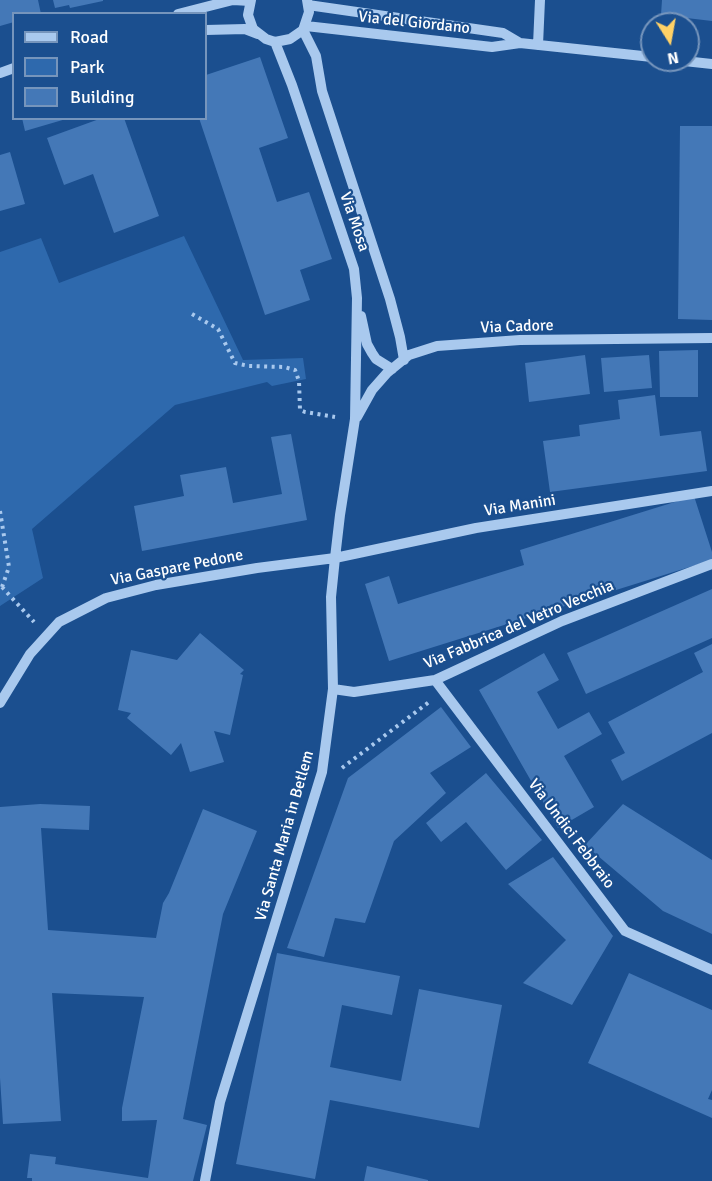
<!DOCTYPE html>
<style>
body{margin:0}
#map{position:relative;width:712px;height:1181px;overflow:hidden;background:#1b4f8f;font-family:Signika,sans-serif}
canvas{display:block}
.legend{position:absolute;left:12px;top:12px;width:195px;height:108px;box-sizing:border-box;background:#1b4f8f;border:2px solid #7695bc;margin:0;padding:8px 10px;list-style:none;font-size:18px;color:#fff}
.legend li{display:flex;align-items:center;gap:12px;height:30px}
.legend b{width:30px;border:2px solid #7695bc}
.north{position:absolute;left:640px;top:12px;width:60px;height:60px;box-sizing:border-box;background:#1b4f8f;border:2px solid #7695bc;border-radius:50%;rotate:169deg;font-size:16px;font-weight:700;line-height:24px;text-align:center;color:#fff}
.north::after{content:'';display:block;margin:auto;width:21px;height:27px;background:#ffd166;clip-path:polygon(50% 0,100% 100%,50% 72%,0 100%)}
</style>
<div id="map">
<canvas width="712" height="1181"></canvas>
<ul class="legend">
<li><b style="height:8px;background:#a9c9ee"></b>Road</li>
<li><b style="height:16px;background:#2e69ad"></b>Park</li>
<li><b style="height:16px;background:#4478b7"></b>Building</li>
</ul>
<div class="north">N</div>
</div>
<script>
const ctx = document.querySelector('canvas').getContext('2d');
ctx.lineJoin = 'round';
function paint(path, color) { ctx.fillStyle = color; ctx.fill(path, 'evenodd'); }
const toPath = rows => new Path2D(rows.map(r => 'M' + r).join(''));
function stroke(path, color, width, dash) { ctx.strokeStyle = color; ctx.lineWidth = width; ctx.lineCap = dash ? 'butt' : 'round'; ctx.setLineDash(dash || []); ctx.stroke(path); }
function label(font, color, halo, rows, align = 'center') {
  ctx.font = font + ' Signika,sans-serif'; ctx.lineWidth = 4.5; ctx.setLineDash([]); ctx.textBaseline = 'middle'; ctx.strokeStyle = halo; ctx.fillStyle = color; for (const [text, x, y, turn = 0] of rows) {
    ctx.save(); ctx.translate(x, y); ctx.rotate((+turn || 0) * Math.PI / 180); ctx.textAlign = isNaN(turn) ? turn : align; if (halo) ctx.strokeText(text, 0, 0); ctx.fillText(text, 0, 0); ctx.restore();
  }
}
paint(toPath([
 [184,236,243,360,303,358,306,379,272,386,267,382,175,405,32,529,43,578,0,606,0,252,41,238,59,283]
]), '#2e69ad');
paint(toPath([
 [0,0,38,0,41,14,14,14,14,22,0,26],
 [53,0,103,0,103,1,70,8,69,5,55,8],
 [662,0,712,0,712,21,661,15],
 [260,57,288,138,259,148,277,202,309,192,332,259,300,270,310,300,265,315,199,118,206,118,206,75],
 [22,118,66,118,66,119,25,131],
 [102,118,124,118,159,216,114,233,93,174,64,185,47,138],
 [680,126,712,126,712,320,678,319],
 [10,152,25,204,0,211,0,155],
 [698,350,698,397,660,397,659,351],
 [585,355,590,394,529,402,525,363],
 [649,355,652,388,604,392,601,358],
 [655,395,660,436,701,431,707,471,550,492,543,441,580,436,579,425,620,419,618,400],
 [291,434,307,520,142,551,134,506,184,496,180,475,226,467,233,503,282,494,271,437],
 [694,496,712,552,712,560,389,661,365,584,389,576,398,604,524,565,520,550],
 [712,589,712,638,586,694,567,653],
 [200,633,244,670,240,674,243,675,230,735,214,731,224,762,190,772,181,743,171,755,127,718,131,713,118,710,131,650,177,660],
 [712,644,712,733,622,781,611,760,625,753,608,722,703,672,694,653],
 [544,653,559,680,537,692,558,729,589,712,602,734,564,756,594,807,558,828,479,690],
 [441,707,471,747,430,773,446,793,394,841,365,923,335,918,324,957,287,948,348,778],
 [486,773,542,840,506,870,466,822,441,842,426,823],
 [40,804,90,806,89,830,41,828,48,930,156,938,163,903,169,893,203,809,257,831,223,914,183,1119,207,1125,193,1181,32,1181,32,1178,27,1178,30,1154,56,1157,55,1164,148,1178,157,1120,122,1121,122,1108,144,997,52,993,61,1121,3,1124,0,1078,0,807],
 [623,804,712,860,712,934,663,911,585,845],
 [553,857,613,936,572,1005,523,983,566,940,508,884],
 [277,953,400,976,392,1015,342,1005,330,1067,401,1081,419,989,502,1005,479,1128,330,1100,315,1179,236,1164],
 [629,973,712,1010,712,1090,708,1099,712,1100,712,1118,588,1063],
 [367,1166,428,1180,428,1181,364,1181]
]), '#4478b7');
stroke(toPath([
 [192,314,218,329,235,363,249,366,284,367,295,370,299,381,300,410,305,412,335,417],
 [0,511,9,567,2,587],
 [2,587,34,622],
 [342,768,429,702]
]), '#a9c9ee', 4, [3, 4.5]);
stroke(toPath([
 [251,0,248,15,253,29,266,39,275,42,290,39,303,30,309,12,307,0],
 [308,5,503,33,520,43],
 [178,14,233,0,250,1],
 [306,26,492,47,520,43,652,57],
 [206,30,245,29,258,34],
 [303,30,316,56,322,91,390,299,400,337,404,360],
 [538,45,540,0],
 [675,60,712,64],
 [0,73,14,68],
 [361,316,367,344,372,353,376,359,392,369],
 [357,417,372,390,387,373,409,355,437,346,520,340,712,338],
 [435,680,625,931,712,970],
 [333,689,354,692,435,680,562,621,712,564],
 [0,703,30,654,59,622,106,598,156,585,257,568,335,558,476,528,712,491],
 [205,1181,220,1102,322,772,333,689,331,597,335,558,340,515,355,419,357,298,354,269,292,85,275,42]
]), '#a9c9ee', 10);
label('16px', '#fff', '#1b4f8f', [
 ["Via del Giordano",414,23,6],
 ["Via Mosa",354,222,71],
 ["Via Cadore",517,327,-2],
 ["Via Manini",520,506,-9],
 ["Via Gaspare Pedone",177,568,-11],
 ["Via Fabbrica del Vetro Vecchia",519,625,-23],
 ["Via Undici Febbraio",571,834,53],
 ["Via Santa Maria in Betlem",285,836,-74]
]);
</script>
